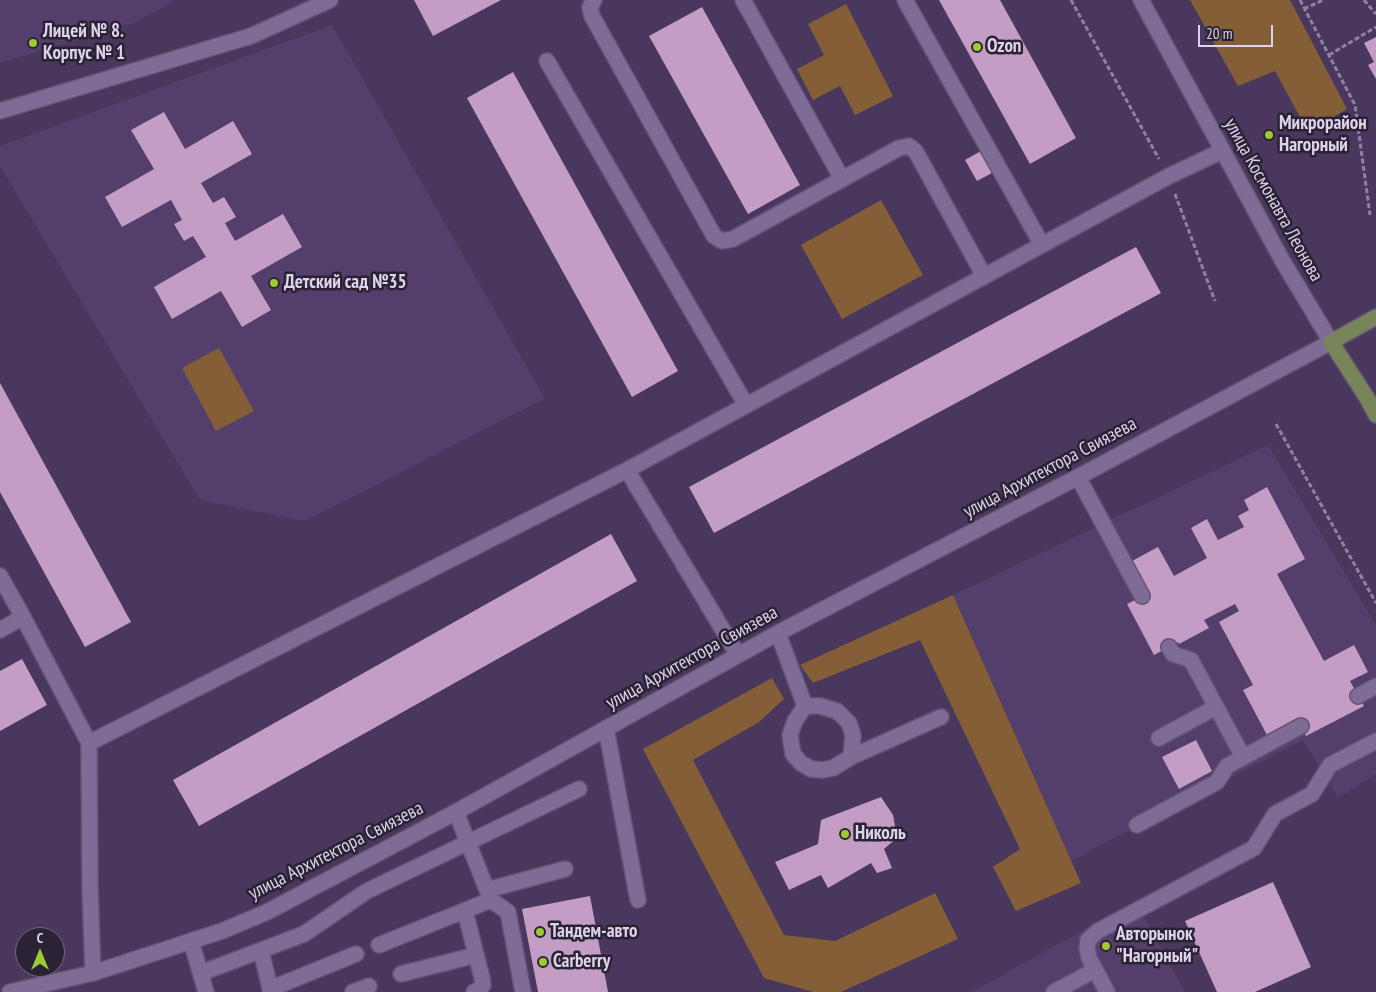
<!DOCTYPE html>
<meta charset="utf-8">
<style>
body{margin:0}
#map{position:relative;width:1376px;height:992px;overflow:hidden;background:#49375d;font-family:"PT Sans Narrow",sans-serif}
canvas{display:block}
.north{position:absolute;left:15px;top:927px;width:50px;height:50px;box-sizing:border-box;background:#2b2335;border:1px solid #72697d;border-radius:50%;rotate:0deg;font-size:14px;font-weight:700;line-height:20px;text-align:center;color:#ddd3ea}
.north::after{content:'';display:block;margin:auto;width:18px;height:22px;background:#9cca32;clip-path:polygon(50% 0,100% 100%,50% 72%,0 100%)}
.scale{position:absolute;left:1198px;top:25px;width:75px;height:22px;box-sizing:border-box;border:2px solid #ddd3ea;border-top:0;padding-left:6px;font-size:15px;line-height:18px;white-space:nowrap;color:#ddd3ea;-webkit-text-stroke:4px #2b2335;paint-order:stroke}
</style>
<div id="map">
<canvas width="1376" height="992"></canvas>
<div class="north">С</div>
<div class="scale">20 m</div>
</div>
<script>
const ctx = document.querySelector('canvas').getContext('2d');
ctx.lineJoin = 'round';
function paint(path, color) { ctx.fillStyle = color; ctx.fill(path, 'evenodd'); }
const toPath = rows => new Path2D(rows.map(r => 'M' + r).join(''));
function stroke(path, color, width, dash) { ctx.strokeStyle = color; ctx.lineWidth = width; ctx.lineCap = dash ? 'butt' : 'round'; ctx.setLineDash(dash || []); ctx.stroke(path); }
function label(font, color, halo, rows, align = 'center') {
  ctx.font = font + ' "PT Sans Narrow",sans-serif'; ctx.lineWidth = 5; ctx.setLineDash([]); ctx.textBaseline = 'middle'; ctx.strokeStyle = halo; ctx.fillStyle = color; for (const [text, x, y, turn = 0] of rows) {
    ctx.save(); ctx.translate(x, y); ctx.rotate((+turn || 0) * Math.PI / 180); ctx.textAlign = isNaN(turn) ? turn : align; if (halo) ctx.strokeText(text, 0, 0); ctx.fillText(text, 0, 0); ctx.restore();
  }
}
paint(toPath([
 [0,0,175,0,134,23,0,63],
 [332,25,545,399,304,521,200,500,0,166,0,146],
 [1268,445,1376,625,1376,774,1338,798,1303,740,1071,861,953,595],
 [1135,901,1185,992,972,992]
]), '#543e6b');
paint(toPath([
 [1190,0,1290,0,1347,109,1308,132,1275,71,1238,86],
 [846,4,893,96,855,115,840,86,813,100,797,69,824,55,808,24],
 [881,200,923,275,842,319,801,245],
 [219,348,254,411,216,431,182,368],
 [953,595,1081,883,1016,911,993,867,1020,849,920,640,813,683,800,665],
 [772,678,784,699,759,722,693,760,784,935,835,941,935,893,958,939,841,992,813,992,764,978,643,749]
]), '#845e37');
paint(toPath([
 [414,0,501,0,433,36],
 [939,0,1000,0,1076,138,1030,164],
 [702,7,800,185,748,214,649,36],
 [1376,37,1376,79,1368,65,1374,62,1364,43],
 [513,72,678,371,632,397,467,98],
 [164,112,185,149,233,121,252,154,201,183,213,203,224,197,236,217,225,223,235,241,283,214,302,247,251,276,271,310,242,327,221,291,172,319,154,287,206,257,193,236,184,241,174,224,182,220,171,200,122,227,105,197,154,169,131,130],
 [981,151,992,173,977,181,965,160],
 [1136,247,1161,293,714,533,689,487],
 [0,383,131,622,85,647,0,492],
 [1267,487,1305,559,1277,574,1324,661,1354,645,1368,672,1350,681,1364,706,1306,736,1297,719,1267,735,1243,690,1253,685,1219,622,1239,611,1235,604,1204,620,1209,628,1179,644,1178,642,1154,655,1127,604,1149,593,1132,561,1158,547,1174,576,1207,558,1191,528,1207,519,1218,540,1244,527,1238,516,1249,510,1244,500],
 [611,534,637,581,199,826,173,780],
 [22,659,47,705,0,731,0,671],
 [1196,740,1212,771,1179,789,1162,757],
 [881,797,893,815,897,838,884,849,892,868,877,873,871,863,828,888,821,875,789,890,775,862,818,844,821,820],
 [1273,882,1311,967,1255,992,1217,992,1185,921],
 [590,896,608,992,538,992,522,909]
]), '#c39dc3');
const service = toPath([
 [594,0,590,7,592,16,714,236,722,241,733,239,899,148,909,146,916,152,984,276],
 [743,0,842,179],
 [905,0,1042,245],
 [547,61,746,405],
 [0,111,251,36,330,0],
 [627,470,1169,176,1222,151],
 [1078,477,1142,596],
 [0,576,23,617,89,743],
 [0,630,23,617],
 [778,633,805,706],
 [1169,647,1173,654,1191,660,1243,757],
 [1358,696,1376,686],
 [805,706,820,706,837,711,849,723,853,735,851,757,833,768,822,770,811,769,801,763,793,754,790,735,795,721,805,706],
 [606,728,638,900],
 [1159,738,1216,707],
 [851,757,941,717],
 [456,812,491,900,508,912,523,992],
 [1137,825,1217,782,1227,766,1301,726],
 [487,890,565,869],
 [465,911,482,978,483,985,480,989,474,992],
 [379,945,491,900],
 [261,951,271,992],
 [93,973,90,887,89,743,627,470,738,655],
 [201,973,304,934,367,891,579,789],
 [401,974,476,955],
 [270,989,356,954],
 [353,992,369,986],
 [1054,992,1095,970],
 [1107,992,1089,958,1087,948,1088,940,1098,931,1254,848,1275,814,1312,794,1330,765,1376,741]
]);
const minor = toPath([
 [191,941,206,992]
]);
const secondary = toPath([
 [10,992,93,973,222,931,267,912,456,812,778,633,1078,477,1331,342,1282,260,1141,0]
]);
const primary = toPath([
 [1376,317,1331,342,1367,398,1376,415]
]);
stroke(service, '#635474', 18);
stroke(minor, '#635474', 18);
stroke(secondary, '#635474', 18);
stroke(primary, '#635474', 18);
stroke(toPath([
 [1071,0,1159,159],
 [1300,0,1355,105,1370,215],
 [1364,0,1376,14],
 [1304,9,1323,0],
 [1329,55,1376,27],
 [1175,194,1215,301],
 [1276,424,1376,603]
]), '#9182a1', 3, [5, 2.5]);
stroke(service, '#7f6c96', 15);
stroke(minor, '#7f6c96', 15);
stroke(secondary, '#7f6c96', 15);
stroke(primary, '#78845a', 15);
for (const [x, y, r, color] of [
 [33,43,5,"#9cca32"],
 [977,47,5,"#9cca32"],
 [1269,135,5,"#9cca32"],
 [274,283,5,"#9cca32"],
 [845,834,5,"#9cca32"],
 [540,932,5,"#9cca32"],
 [1106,946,5,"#9cca32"],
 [543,962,5,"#9cca32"]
]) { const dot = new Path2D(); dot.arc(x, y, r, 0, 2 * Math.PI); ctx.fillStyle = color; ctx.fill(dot); stroke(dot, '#2b2335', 2); }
label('bold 19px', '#ddd3ea', '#2b2335', [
 ["Лицей № 8.",43,32],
 ["Корпус № 1",43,54],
 ["Ozon",987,47],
 ["Микрорайон",1279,124],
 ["Нагорный",1279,146],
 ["Детский сад №35",284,283],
 ["Николь",855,834],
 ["Тандем-авто",550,932],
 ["Авторынок",1116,935],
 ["\"Нагорный\"",1116,957],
 ["Carberry",553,962]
], 'left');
label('19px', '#ddd3ea', '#2b2335', [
 ["улица Космонавта Леонова",1273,200,61],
 ["улица Архитектора Свиязева",1050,468,-28],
 ["улица Архитектора Свиязева",692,658,-29],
 ["улица Архитектора Свиязева",336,851,-27]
]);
</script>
